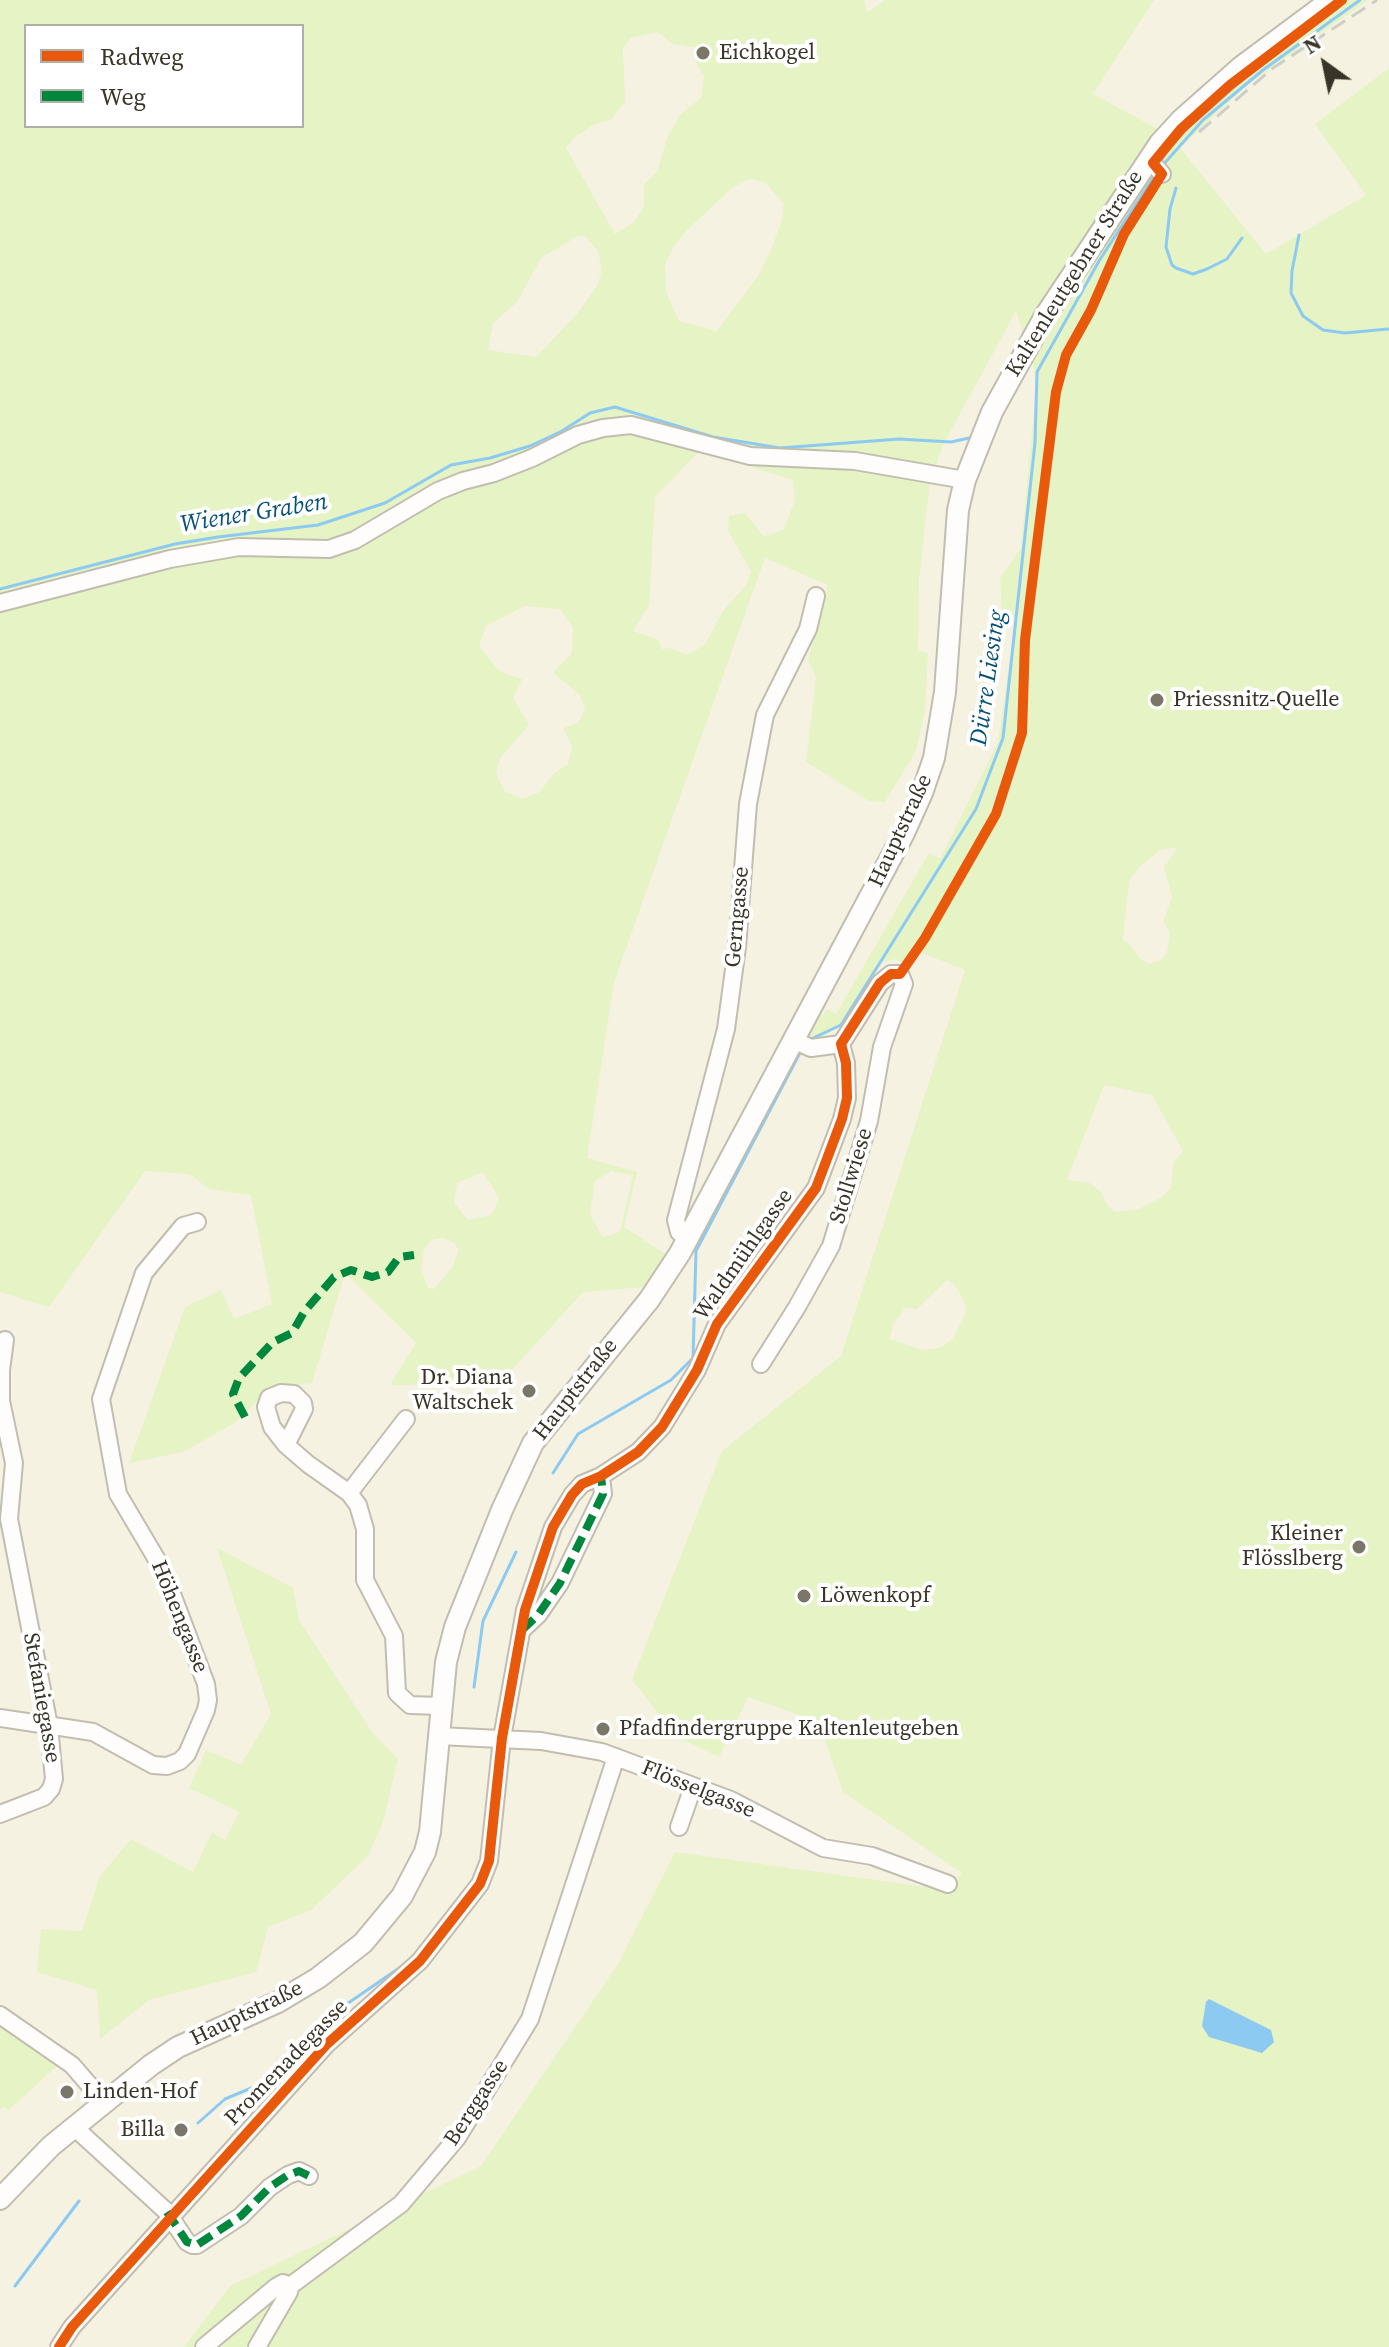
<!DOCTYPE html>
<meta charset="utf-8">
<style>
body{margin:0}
#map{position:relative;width:1389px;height:2347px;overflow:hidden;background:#f6f2e2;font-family:"Source Serif 4",serif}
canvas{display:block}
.legend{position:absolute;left:24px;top:24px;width:280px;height:104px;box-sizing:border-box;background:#fff;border:2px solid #afaea9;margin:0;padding:10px 14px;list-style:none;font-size:24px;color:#383427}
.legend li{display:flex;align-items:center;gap:16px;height:40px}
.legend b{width:40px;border:2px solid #afaea9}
.north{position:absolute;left:1285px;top:24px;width:80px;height:80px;-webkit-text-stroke:6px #fff;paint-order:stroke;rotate:327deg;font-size:22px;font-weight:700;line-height:32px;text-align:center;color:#383427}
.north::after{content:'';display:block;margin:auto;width:28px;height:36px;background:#383427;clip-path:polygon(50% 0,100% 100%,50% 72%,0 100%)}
</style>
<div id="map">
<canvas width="1389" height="2347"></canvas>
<ul class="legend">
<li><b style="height:10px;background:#e8590c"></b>Radweg</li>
<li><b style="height:10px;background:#00873e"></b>Weg</li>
</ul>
<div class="north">N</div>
</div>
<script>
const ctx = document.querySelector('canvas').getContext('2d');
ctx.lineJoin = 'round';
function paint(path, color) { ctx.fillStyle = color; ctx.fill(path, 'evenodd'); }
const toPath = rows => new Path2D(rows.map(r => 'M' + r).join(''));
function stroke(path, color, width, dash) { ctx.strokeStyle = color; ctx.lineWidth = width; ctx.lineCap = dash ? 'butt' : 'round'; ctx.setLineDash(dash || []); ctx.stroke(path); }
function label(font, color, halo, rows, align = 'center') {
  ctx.font = font + ' "Source Serif 4",serif'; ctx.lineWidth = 8; ctx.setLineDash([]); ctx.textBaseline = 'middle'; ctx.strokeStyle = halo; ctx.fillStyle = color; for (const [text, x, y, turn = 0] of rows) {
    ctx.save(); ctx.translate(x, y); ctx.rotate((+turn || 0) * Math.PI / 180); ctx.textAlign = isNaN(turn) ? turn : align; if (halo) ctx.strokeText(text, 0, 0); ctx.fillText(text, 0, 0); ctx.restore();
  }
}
paint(toPath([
 [0,0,864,0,867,13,885,0,1154,0,1093,94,1161,131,1179,135,1226,93,1323,17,1348,0,1369,0,1247,85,1180,148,1266,254,1366,195,1315,124,1389,68,1389,2347,184,2347,230,2286,481,2166,618,1964,675,1852,947,1890,962,1873,843,1792,819,1722,748,1697,719,1757,677,1737,632,1680,722,1451,841,1356,965,970,912,949,902,962,894,959,882,963,845,1023,811,1044,801,1039,816,1012,822,1016,827,1009,836,1014,929,853,940,859,998,742,1016,618,1002,615,1000,578,1021,548,1037,378,1016,311,944,443,930,480,919,579,918,651,928,653,925,711,916,751,885,802,869,801,806,762,816,677,808,660,828,585,765,558,614,982,587,1158,637,1172,624,1227,667,1255,645,1287,583,1292,499,1384,390,1385,416,1343,345,1273,312,1383,271,1387,236,1422,183,1452,129,1463,185,1307,221,1290,234,1319,272,1304,251,1195,209,1189,189,1174,145,1171,49,1307,0,1292],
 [26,26,302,26,302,126,26,126],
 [657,32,673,44,694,47,697,65,704,76,701,98,681,114,667,138,658,170,644,185,644,207,634,222,615,234,566,148,575,137,593,125,612,119,625,101,623,49,630,38],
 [749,179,765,182,784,204,782,220,771,250,758,276,717,331,679,321,666,292,665,265,673,247,687,230,732,188],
 [578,236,585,236,598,251,602,270,597,286,576,315,536,357,488,350,493,323,517,302,541,258],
 [700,451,793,480,795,501,783,530,764,537,745,513,729,516,728,530,751,572,747,584,723,611,705,645,687,655,670,648,661,649,659,640,633,631,649,605,655,497],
 [524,606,560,609,573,628,572,653,553,673,580,695,585,709,578,723,563,728,572,746,568,764,553,774,540,792,522,799,504,791,496,773,500,758,529,725,513,698,522,679,499,671,479,646,486,626],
 [1178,847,1164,867,1172,897,1163,922,1170,932,1167,953,1161,960,1149,964,1139,958,1130,944,1123,941,1129,881,1139,867,1160,850],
 [1104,1085,1152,1095,1183,1151,1174,1162,1170,1189,1162,1197,1139,1209,1115,1212,1106,1203,1101,1192,1090,1183,1067,1180],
 [611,1171,633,1175,620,1232,603,1237,590,1214,595,1181],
 [483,1172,499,1198,492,1215,468,1220,454,1203,457,1183],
 [444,1238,454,1243,459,1250,452,1268,434,1289,428,1288,421,1269,424,1250,431,1240],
 [947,1280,955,1285,964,1301,966,1312,953,1339,940,1348,922,1350,890,1339,893,1325,905,1308,917,1309],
 [217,1548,293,1588,299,1620,372,1732,398,1759,383,1822,368,1856,311,1910,268,1927,256,1972,149,2000,100,2039,97,1990,37,1972,41,1929,82,1931,100,1876,131,1839,193,1872,212,1832,225,1840,239,1812,189,1788,206,1750,241,1765,271,1714],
 [0,2026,60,2063,9,2110,3,2107,0,2110]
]), '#e5f3c5');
paint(toPath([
 [1209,1999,1271,2030,1274,2042,1262,2053,1209,2037,1202,2026,1206,2002]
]), '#8ccaf1');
stroke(toPath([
 [1162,166,1203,120,1263,70,1360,0],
 [1176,188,1170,209,1166,247,1172,265,1176,268,1193,274,1207,269,1227,259,1242,238],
 [1299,235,1292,271,1291,293,1303,316,1323,330,1345,333,1388,329],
 [0,589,175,544,218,537,318,525,385,503,451,465,490,458,530,446,562,431,590,413,615,407,713,437,780,448,899,439,951,442,969,438],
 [809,1040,841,1025,976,809,1003,738,1035,443,1037,372,1099,261,1155,175],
 [553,1473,578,1434,671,1380,693,1358,696,1251,802,1049],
 [474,1687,483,1621,516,1552],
 [198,2123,225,2099,268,2081,312,2028,405,1964],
 [15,2286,79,2201]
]), '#8ccaf1', 3);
const minor = toPath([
 [1148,158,1162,174],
 [0,603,170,559,239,547,329,549,355,540,438,491,463,481,494,473,532,458,578,435,603,428,631,425,750,456,855,461,965,480],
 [793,1040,811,1048,841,1044],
 [688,1238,679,1232,676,1220,726,1029,737,947,748,804,765,715,808,629,816,596],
 [286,1445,272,1427,266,1407,269,1398,281,1393,294,1394,303,1403,304,1409,286,1445,308,1464,349,1493,358,1505,365,1529,365,1580,394,1636,397,1693,410,1705,441,1706],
 [349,1493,406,1419],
 [522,1630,538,1615,560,1583,603,1494,601,1476],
 [0,1718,93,1732,153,1765,167,1766,180,1761,187,1754,206,1710,208,1700,206,1684,163,1570,118,1494,101,1399,144,1273,183,1226,197,1222],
 [439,1736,541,1741,602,1752,731,1800,823,1848,872,1856,948,1884],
 [0,1814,44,1797,51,1789,54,1779,49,1726,9,1519,14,1463,1,1401,1,1370,5,1340],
 [679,1827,693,1787],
 [0,2015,72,2065,104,2102],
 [74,2127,167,2212,187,2242,192,2245,197,2245,241,2216,270,2187,288,2175,299,2171,309,2176],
 [59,2347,72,2327,327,2044,420,1961,480,1884,489,1861,502,1738,525,1610,553,1527,572,1495,582,1484,601,1476,638,1452,662,1427,697,1370,717,1324,816,1188,842,1119,847,1098,846,1063,841,1044,880,983,891,974,900,974,904,984,882,1047,869,1121,831,1246,797,1307,761,1364],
 [204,2347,276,2287,283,2283,290,2286,401,2204,457,2138,530,2019,616,1757],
 [257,2347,289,2292,290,2286]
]);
const major = toPath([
 [0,2199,51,2146,151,2065,178,2047,278,2002,318,1978,363,1943,402,1896,425,1852,430,1832,446,1662,455,1627,502,1510,533,1443,649,1300,680,1253,904,833,922,793,934,758,945,692,958,510,965,480,992,412,1045,316,1160,143,1181,120,1241,67,1331,0]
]);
stroke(minor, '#c1bdb0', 20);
stroke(major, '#c1bdb0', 24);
stroke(minor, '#fefdfb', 16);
stroke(major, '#fefdfb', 20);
stroke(toPath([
 [1199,132,1273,68,1377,0]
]), '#cecdc8', 3, [16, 8]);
stroke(toPath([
 [245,1417,233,1394,239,1378,273,1342,292,1333,304,1312,334,1277,351,1270,372,1277,388,1272,399,1257,414,1255],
 [522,1630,538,1615,560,1583,603,1494,601,1476],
 [167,2212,187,2242,197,2245,241,2216,270,2187,288,2175,299,2171,309,2176]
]), '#00873e', 8, [16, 8]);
stroke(toPath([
 [59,2347,72,2327,327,2044,420,1961,480,1884,489,1861,502,1738,525,1610,553,1527,572,1495,582,1484,601,1476,638,1452,662,1427,697,1370,717,1324,816,1188,842,1119,847,1098,846,1063,841,1044,880,983,891,974,900,974,925,938,996,814,1022,733,1025,640,1056,392,1066,355,1091,310,1124,234,1162,174,1153,163,1181,129,1230,85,1342,0]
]), '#e8590c', 10);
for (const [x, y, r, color] of [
 [703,53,8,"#7a7668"],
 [1157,700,8,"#7a7668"],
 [529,1391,8,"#7a7668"],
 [1359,1547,8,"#7a7668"],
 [804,1596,8,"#7a7668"],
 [603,1729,8,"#7a7668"],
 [67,2092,8,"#7a7668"],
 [181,2130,8,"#7a7668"]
]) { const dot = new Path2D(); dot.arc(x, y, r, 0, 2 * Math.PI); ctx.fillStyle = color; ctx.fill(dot); stroke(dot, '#fff', 3); }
label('22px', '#383427', '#fff', [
 ["Eichkogel",719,53],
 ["Priessnitz-Quelle",1173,700],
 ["Dr. Diana",513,1378,"right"],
 ["Waltschek",513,1403,"right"],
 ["Kleiner",1343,1534,"right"],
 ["Flösslberg",1343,1559,"right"],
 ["Löwenkopf",820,1596],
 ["Pfadfindergruppe Kaltenleutgeben",619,1729],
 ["Linden-Hof",83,2092],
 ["Billa",165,2130,"right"]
], 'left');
label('22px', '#383427', '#fff', [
 ["Kaltenleutgebner Straße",1075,274,-58],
 ["Hauptstraße",901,831,-65],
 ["Gerngasse",738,917,-85],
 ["Stollwiese",852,1176,-73],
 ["Waldmühlgasse",744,1255,-55],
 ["Hauptstraße",576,1390,-52],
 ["Höhengasse",179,1617,68],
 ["Stefaniegasse",41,1698,80],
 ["Flösselgasse",698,1790,22],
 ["Hauptstraße",247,2014,-26],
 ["Promenadegasse",287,2063,-46],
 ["Berggasse",477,2103,-57]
]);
label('italic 24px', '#065078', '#fff', [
 ["Wiener Graben",254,514,-9],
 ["Dürre Liesing",989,678,-82]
]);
</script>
